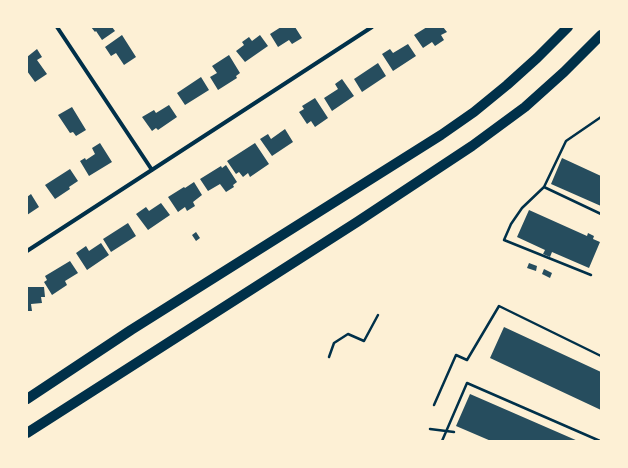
<!DOCTYPE html>
<style>
body{margin:0}
#map{position:relative;width:628px;height:468px;overflow:hidden;background:#fdf0d5;font-family:Signika,sans-serif}
canvas{display:block}
.frame{position:absolute;inset:0;border:28px solid #fdf0d5;pointer-events:none}
</style>
<div id="map">
<canvas width="628" height="468"></canvas>
<div class="frame"></div>
</div>
<script>
const ctx = document.querySelector('canvas').getContext('2d');
ctx.lineJoin = 'round';
function paint(path, color) { ctx.fillStyle = color; ctx.fill(path, 'evenodd'); }
const toPath = rows => new Path2D(rows.map(r => 'M' + r).join(''));
function stroke(path, color, width, dash) { ctx.strokeStyle = color; ctx.lineWidth = width; ctx.lineCap = dash ? 'butt' : 'round'; ctx.setLineDash(dash || []); ctx.stroke(path); }
paint(toPath([
 [91,27,112,27,115,31,102,40,96,31,95,32],
 [281,27,295,27,302,38,292,44,289,40,278,47,270,34],
 [427,27,443,27,447,32,441,35,444,40,435,46,432,42,423,48,414,35],
 [122,35,136,57,124,65,116,53,111,56,105,47],
 [260,35,268,46,245,62,236,51,244,45,242,42,249,37,252,41],
 [408,44,416,56,393,71,382,54,390,49,393,53],
 [37,49,42,57,37,60,47,74,35,82,27,71,27,57],
 [229,55,240,73,236,76,237,78,218,90,210,77,217,73,212,66],
 [378,63,386,76,362,92,354,79],
 [201,77,209,90,185,105,177,93],
 [342,79,354,96,332,111,324,98,338,89,335,84],
 [315,98,328,118,315,127,311,121,307,124,299,112,304,109,302,106],
 [169,105,177,117,158,130,156,128,152,131,142,117,154,110,156,113],
 [72,107,86,130,76,136,73,132,70,133,58,115],
 [285,129,293,142,272,156,260,139,268,134,271,139],
 [100,143,112,162,89,176,80,161,85,158,86,160,95,154,92,148],
 [255,143,269,164,250,177,248,173,243,177,239,172,236,174,227,161],
 [562,158,601,176,601,206,551,184],
 [226,165,237,182,233,185,234,187,226,192,220,184,208,191,200,179,221,166,222,168],
 [70,169,78,181,69,187,70,189,55,199,45,185],
 [194,182,202,195,193,202,195,206,187,211,185,207,178,212,168,197,184,187,185,188],
 [31,194,39,207,27,215,27,197],
 [161,203,170,215,148,230,136,214,146,207,149,211],
 [529,210,587,236,588,233,594,236,593,239,600,242,589,268,552,252,550,257,543,254,545,250,517,237],
 [128,223,136,236,111,252,103,239],
 [196,232,200,238,196,241,192,235],
 [101,243,109,255,87,270,76,253,86,246,89,251],
 [70,261,78,273,65,281,67,285,52,295,44,282,47,280,45,276],
 [529,263,537,266,536,271,527,268],
 [544,269,552,273,550,278,542,274],
 [27,287,44,287,45,297,41,297,42,303,31,304,32,311,27,311],
 [504,327,601,372,601,410,490,358],
 [470,394,578,441,491,441,456,426]
]), '#264d5e');
stroke(toPath([
 [601,117,566,141,544,187,601,214],
 [544,187,522,208,511,224,504,240,591,275],
 [329,357,334,343,348,334,364,341,378,315],
 [434,405,456,355,467,360,499,306,601,356],
 [430,429,454,432],
 [442,441,467,383,600,441]
]), '#003049', 2.5);
stroke(toPath([
 [57,27,152,170],
 [27,251,372,27]
]), '#003049', 4);
stroke(toPath([
 [27,399,131,330,441,135,474,112,507,85,537,58,568,27],
 [27,433,357,222,472,146,525,107,564,72,601,35]
]), '#003049', 10);
</script>
